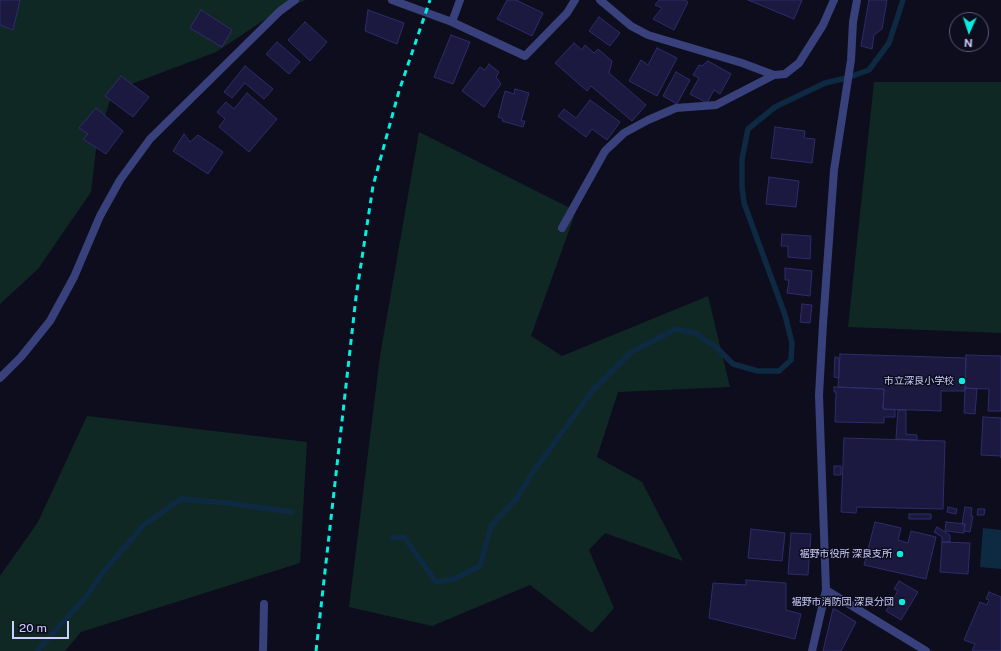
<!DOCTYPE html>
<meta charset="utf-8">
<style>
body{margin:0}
#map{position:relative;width:1001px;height:651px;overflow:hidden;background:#0d0d1e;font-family:"Public Sans",sans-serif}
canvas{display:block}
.north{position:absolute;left:949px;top:12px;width:40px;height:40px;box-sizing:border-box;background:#0d0d1e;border:1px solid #595a77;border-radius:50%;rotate:183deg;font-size:11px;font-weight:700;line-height:16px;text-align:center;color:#cccefd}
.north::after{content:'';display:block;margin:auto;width:14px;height:18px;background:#07eee0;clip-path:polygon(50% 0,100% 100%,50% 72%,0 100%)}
.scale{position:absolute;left:12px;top:621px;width:57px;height:18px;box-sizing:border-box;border:2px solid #cccefd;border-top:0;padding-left:5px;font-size:12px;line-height:14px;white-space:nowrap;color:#cccefd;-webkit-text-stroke:3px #0d0d1e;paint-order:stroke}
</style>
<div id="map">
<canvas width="1001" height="651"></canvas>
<div class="north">N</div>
<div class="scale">20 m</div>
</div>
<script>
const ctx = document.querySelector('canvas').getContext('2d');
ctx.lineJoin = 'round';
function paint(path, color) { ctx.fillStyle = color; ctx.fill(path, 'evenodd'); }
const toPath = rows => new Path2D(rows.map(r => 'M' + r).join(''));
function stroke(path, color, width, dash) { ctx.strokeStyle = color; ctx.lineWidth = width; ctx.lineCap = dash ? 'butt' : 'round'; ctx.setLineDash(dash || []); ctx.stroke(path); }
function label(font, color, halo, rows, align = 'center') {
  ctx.font = font + ' "Public Sans","Noto Sans JP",sans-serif'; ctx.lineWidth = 3; ctx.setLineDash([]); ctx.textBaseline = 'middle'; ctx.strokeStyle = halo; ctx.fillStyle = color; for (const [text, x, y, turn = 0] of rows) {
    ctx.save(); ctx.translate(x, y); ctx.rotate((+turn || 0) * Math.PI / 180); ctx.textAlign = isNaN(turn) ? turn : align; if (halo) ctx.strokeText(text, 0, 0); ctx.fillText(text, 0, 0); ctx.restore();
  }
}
paint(toPath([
 [0,0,306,0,278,11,216,52,113,91,97,141,91,192,38,269,0,304],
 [874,82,1001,82,1001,333,848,327],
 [419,132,576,211,531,336,562,356,708,296,730,387,618,392,597,457,642,482,683,561,605,533,589,550,614,608,592,633,530,585,432,626,349,607,380,356],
 [87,416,307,442,300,563,81,632,65,651,0,651,0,576,38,522]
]), '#102823');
paint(toPath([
 [983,528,1001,530,1001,569,980,567]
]), '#0d2a42');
stroke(toPath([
 [393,538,404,537,436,582,454,579,480,566,491,526,517,498,533,472,593,390,631,352,676,329,695,333,716,347,733,364,758,371,779,371,791,360,792,343,785,315,744,203,742,187,742,159,748,129,775,107,825,83,847,78,869,70,889,43,903,0],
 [37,651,85,598,104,571,144,525,181,499,227,503,292,512]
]), '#0d2a42', 5.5);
const building = toPath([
 [0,0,20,0,13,30,0,25,0,0],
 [507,0,516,0,543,13,532,36,497,19,507,0],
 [659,0,685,0,688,2,674,30,653,19,662,8,655,5,659,0],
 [748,0,802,0,794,19,748,0],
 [869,0,887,0,882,29,874,35,872,49,861,46,869,0],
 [201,10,232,30,222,47,190,28,201,10],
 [368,10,404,23,397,44,365,31,368,10],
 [599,17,620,33,610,46,589,31,599,17],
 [305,22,327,42,310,61,288,40,305,22],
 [451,35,470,42,453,84,434,77,451,35],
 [277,42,300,62,289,74,266,54,277,42],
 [574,43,582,50,585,45,594,53,598,49,612,61,609,73,646,105,632,121,591,86,587,91,555,63,574,43],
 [657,48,677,58,657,96,629,81,641,60,648,65,657,48],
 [708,61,731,74,720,94,714,90,707,103,690,94,699,78,693,75,699,65,702,66,708,61],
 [489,64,499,72,496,77,501,84,484,107,462,91,480,67,485,70,489,64],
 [245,66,273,89,264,99,245,83,232,98,224,92,245,66],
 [676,72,690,80,677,104,663,96,676,72],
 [121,76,149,97,133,117,105,96,121,76],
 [515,89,529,93,521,121,525,121,523,127,502,121,503,119,498,117,505,91,514,94,515,89],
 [247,93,277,119,249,152,219,127,225,119,217,112,226,102,234,109,247,93],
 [590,100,620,122,607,140,592,129,586,137,558,116,564,109,576,118,590,100],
 [96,108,123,131,106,154,83,139,88,134,79,128,96,108],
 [775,127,805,131,804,138,815,139,812,163,771,158,775,127],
 [184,134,190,142,198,135,223,152,208,174,173,151,184,134],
 [769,177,799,181,796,207,766,204,769,177],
 [782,234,811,236,810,259,788,257,788,246,781,246,782,234],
 [785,268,812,271,810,296,787,293,789,280,785,280,785,268],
 [802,304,812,305,810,323,800,322,802,304],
 [840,354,966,358,965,391,941,391,941,411,883,409,884,389,838,387,840,354],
 [966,355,1001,356,1001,411,988,411,989,389,965,388,966,355],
 [835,357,839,358,839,378,834,377,835,357],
 [834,387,884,389,883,409,895,410,895,417,884,417,884,423,835,422,836,392,834,392,834,387],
 [965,388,977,389,975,414,964,413,965,388],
 [898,410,906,410,906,434,917,435,917,440,896,439,898,410],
 [983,417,1001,418,1001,458,1001,456,981,455,983,417],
 [844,438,945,441,943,509,857,507,856,513,841,512,844,438],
 [834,466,841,466,841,475,834,475,834,466],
 [948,507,957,509,956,514,947,512,948,507],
 [965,507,972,508,971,516,973,516,970,532,964,531,965,524,962,524,965,507],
 [978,509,985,509,984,515,977,515,978,509],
 [909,514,931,514,931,519,909,519,909,514],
 [875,522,901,528,898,540,908,543,911,531,936,537,926,579,864,565,875,522],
 [946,522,965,524,964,533,945,531,946,522],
 [937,527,950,535,950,542,942,542,942,537,934,532,937,527],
 [751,529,785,533,782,561,748,558,751,529],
 [791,533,811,534,808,575,788,574,791,533],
 [942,542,970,543,968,574,940,572,942,542],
 [746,580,786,583,786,610,801,614,795,639,709,618,713,583,746,585,746,580],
 [899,581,918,592,901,620,886,611,898,591,894,589,899,581],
 [989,592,1001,597,1001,651,972,651,975,644,964,640,980,602,987,605,989,600,986,599,989,592],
 [833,609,835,609,856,622,841,651,823,651,833,609]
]);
paint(building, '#1b193f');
stroke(building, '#2f2c6a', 1);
stroke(toPath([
 [392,0,452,22,460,0],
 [600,0,631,26,648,35,742,63,774,75,785,74,799,63,823,25,834,0],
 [452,22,525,56,567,13,575,0],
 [562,228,605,151,624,133,648,120,676,108,716,105,774,75],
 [0,378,21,357,50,321,74,277,100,216,120,180,150,139,280,11,295,0],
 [826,590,926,651],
 [263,651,264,604],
 [812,651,826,590,819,395,823,324,834,170,851,60,853,22,857,0]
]), '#39417c', 8);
stroke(toPath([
 [316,651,356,297,373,186,399,91,430,0]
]), '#07eee0', 3, [6, 5]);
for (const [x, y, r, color] of [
 [962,381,4,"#07eee0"],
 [900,554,4,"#07eee0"],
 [902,602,4,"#07eee0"]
]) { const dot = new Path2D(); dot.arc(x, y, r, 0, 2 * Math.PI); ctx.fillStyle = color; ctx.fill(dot); stroke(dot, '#0d0d1e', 1.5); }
label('10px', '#cccefd', '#0d0d1e', [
 ["市立深良小学校",954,381],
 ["裾野市役所 深良支所",892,554],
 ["裾野市消防団 深良分団",894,602]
], 'right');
</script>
